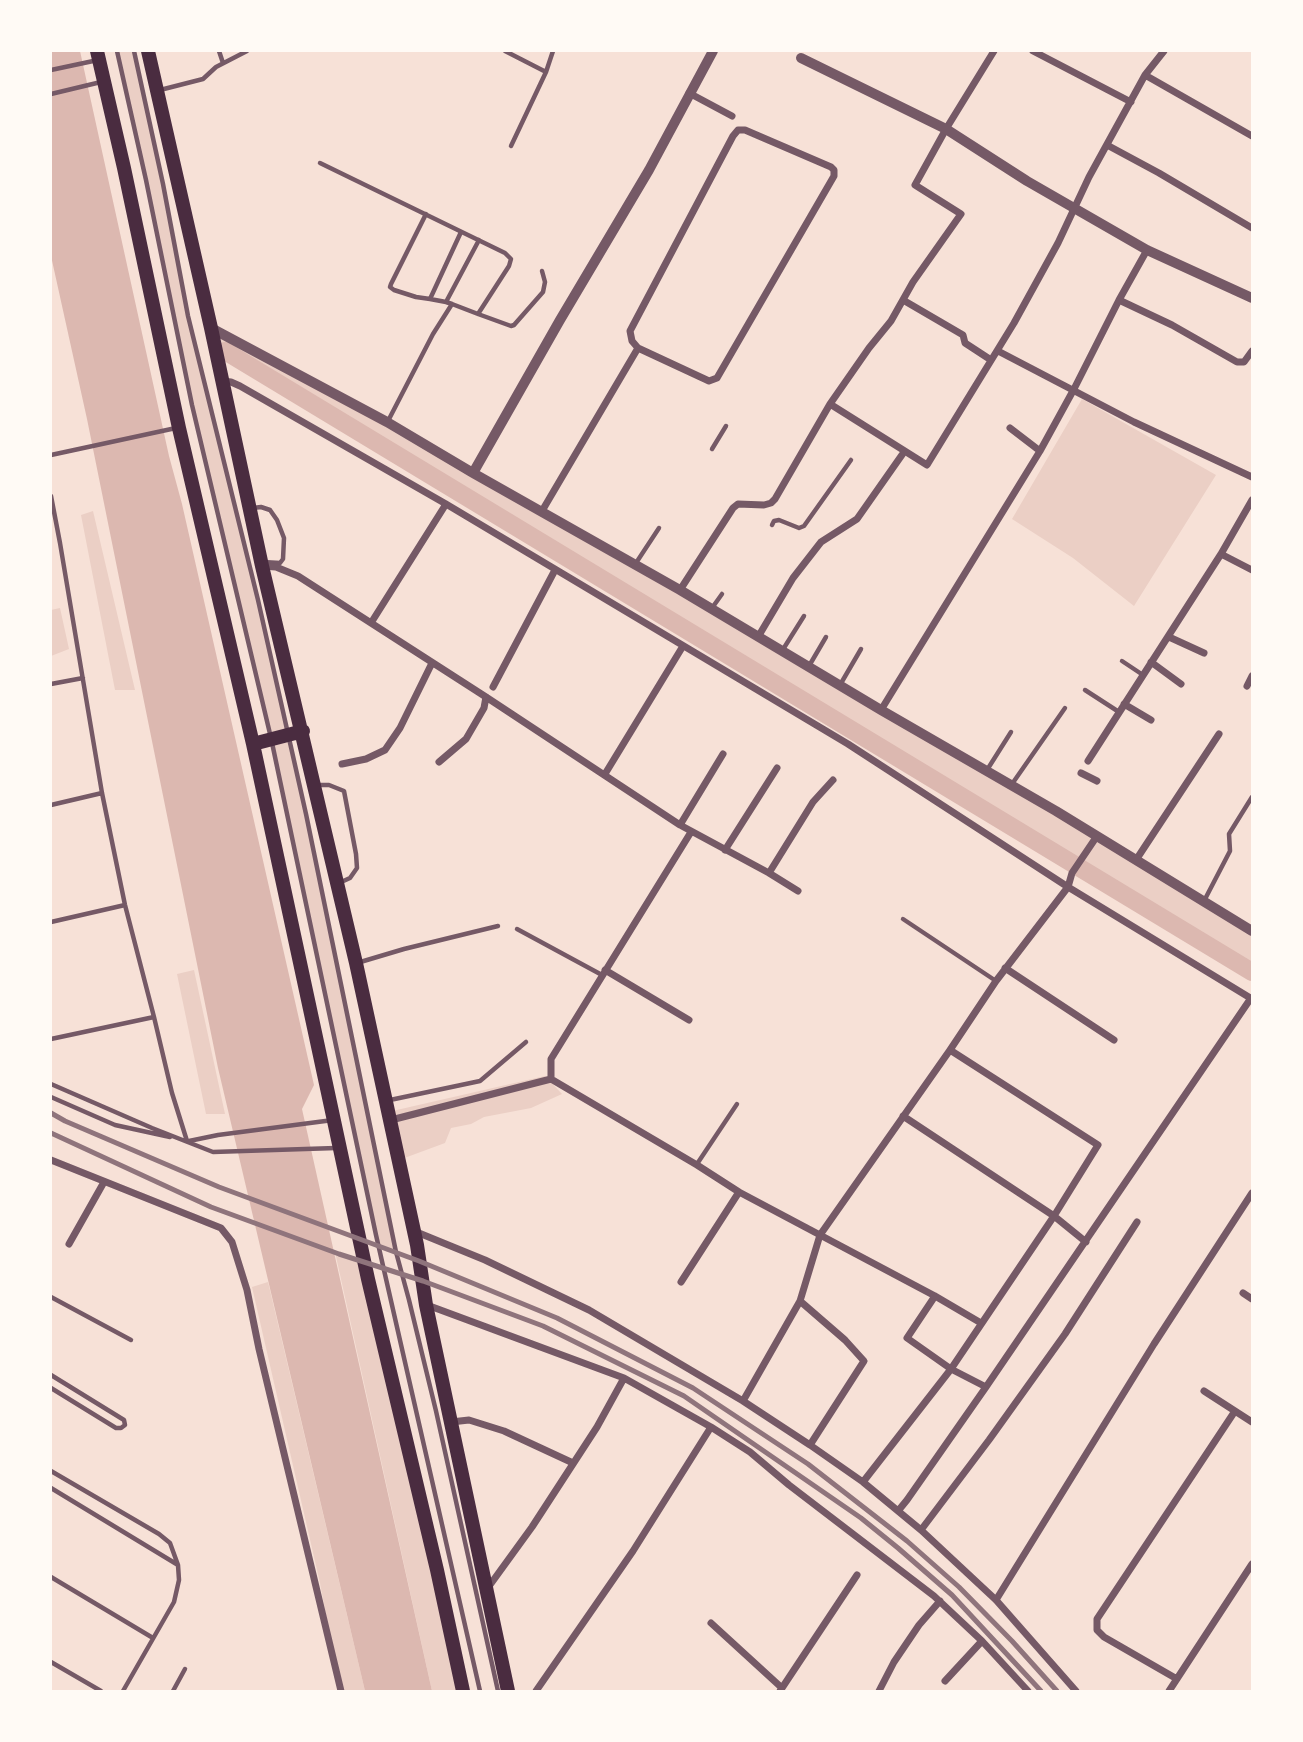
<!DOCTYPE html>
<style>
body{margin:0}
#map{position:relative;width:1303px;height:1742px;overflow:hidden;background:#f7e1d7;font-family:"IBM Plex Sans",sans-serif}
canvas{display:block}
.frame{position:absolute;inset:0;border:52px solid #fffaf5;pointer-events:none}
</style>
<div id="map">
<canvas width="1303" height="1742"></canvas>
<div class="frame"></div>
</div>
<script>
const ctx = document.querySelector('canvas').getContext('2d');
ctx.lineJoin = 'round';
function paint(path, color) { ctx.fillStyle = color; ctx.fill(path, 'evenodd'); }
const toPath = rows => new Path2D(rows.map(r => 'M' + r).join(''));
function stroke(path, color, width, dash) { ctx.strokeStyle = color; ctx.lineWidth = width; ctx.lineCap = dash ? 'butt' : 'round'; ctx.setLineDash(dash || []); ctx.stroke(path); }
paint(toPath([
 [116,51,134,51,183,290,288,734,396,1252,379,1246,271,738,196,419],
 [211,328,391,424,1252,931,1252,972,214,345],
 [1082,399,1216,475,1134,606,1073,558,1012,519],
 [93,511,135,690,115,690,81,515],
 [60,608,69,649,51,656,51,610],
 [194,970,225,1114,206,1114,177,974],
 [545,1076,562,1094,531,1108,484,1117,471,1124,451,1128,445,1143,399,1160,388,1112],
 [335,1252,365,1262,463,1691,432,1691],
 [268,1282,365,1691,340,1691,320,1583,252,1287]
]), '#ebcfc5');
paint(toPath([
 [51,51,80,51,169,456,182,504,314,1085,302,1109,432,1691,365,1691,218,1068,87,419,51,256]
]), '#dcb8b0');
stroke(toPath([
 [225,351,1252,972]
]), '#dcb8b0', 18);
stroke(toPath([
 [117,51,146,180,192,405,271,738,376,1235,480,1691],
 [134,51,163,184,188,316,258,600,306,814,396,1252,409,1300,436,1411,498,1691],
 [219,51,223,63],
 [505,51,546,72],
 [51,70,98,60],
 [160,90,203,79,216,67,247,51],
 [51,94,101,82],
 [511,146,546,72,553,51],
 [320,163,505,253,511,259,509,266,478,314,452,304,433,334,388,421],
 [426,214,391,284,390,287,394,290,416,297,430,299,461,232],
 [430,299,446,302],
 [452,304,446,302,479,240],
 [478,314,511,326,514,325,543,292,545,282,542,271],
 [712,449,726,426],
 [51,455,176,428],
 [51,496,60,543,102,793,125,905,154,1017,172,1093,187,1141],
 [253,508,261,507,270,510,277,520,284,538,283,559,280,563,263,562],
 [772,525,774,521,779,520,799,528,804,526,851,460],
 [636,563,659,528],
 [712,608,722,594],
 [782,651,804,616],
 [1122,661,1143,675],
 [809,666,826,637],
 [51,684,83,678],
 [840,685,861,649],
 [1085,690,1119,712],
 [987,770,1011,732],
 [1012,784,1065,708],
 [316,785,329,785,344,791,356,854,357,868,350,878,339,883],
 [51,805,102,793],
 [1204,901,1230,851,1229,834,1252,797],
 [903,919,996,981],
 [51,922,125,905],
 [517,929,602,975],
 [357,963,404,949,498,926],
 [51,1039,154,1017],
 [51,1084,152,1128,213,1152,336,1148],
 [51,1097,115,1125,170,1137],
 [390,1100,480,1081,526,1042],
 [189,1141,218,1135,333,1120],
 [697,1164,737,1104],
 [51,1297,131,1340],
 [51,1375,124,1420,125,1425,121,1428,116,1428,51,1388],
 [51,1471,159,1534,170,1543,178,1565],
 [51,1488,178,1565,179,1580,174,1602,123,1691],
 [51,1577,153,1638],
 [51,1662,101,1691],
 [173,1691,185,1669]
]), '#755966', 4.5);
stroke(toPath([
 [1033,51,1131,102],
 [1145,75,1252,136],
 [689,93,732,116],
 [1107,145,1159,173,1252,228],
 [903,300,963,335,965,343,991,360],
 [1119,300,1172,325,1237,362,1244,362,1252,351],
 [998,351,1134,422,1252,477],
 [223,381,231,382,240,386,446,504,848,744,1068,887,1252,999],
 [830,404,927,465,1014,323,1058,243,1089,177,1145,75,1164,51],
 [1010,428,1040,451],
 [542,511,638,348,632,341,630,331,733,136,738,130,745,130,831,167,834,170,834,176,717,378,709,381,638,348],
 [1221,554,1252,570],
 [262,566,276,567,298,576,486,697,680,825,769,873,798,891],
 [680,590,733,508,738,504,764,505,771,503,775,499,830,404,869,348,891,321,913,282,961,214,915,185,946,129,994,51],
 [371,623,446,504],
 [758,637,793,578,821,542,857,519,904,452],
 [1169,637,1204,653],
 [1151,662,1181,684],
 [1247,686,1252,676],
 [493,687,555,570],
 [1124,704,1151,720],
 [881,710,1040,451,1074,389,1119,300,1147,250],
 [1088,761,1221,554,1252,500],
 [439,762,466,739,484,708,486,697],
 [342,764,366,759,385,750,400,728,432,663],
 [1081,773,1097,781],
 [605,774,683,646],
 [680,825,723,754],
 [725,850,777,768],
 [1136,860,1219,734],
 [769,873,813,802,833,780],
 [1005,968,1114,1040],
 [605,970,689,1020],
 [551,1079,551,1059,691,832],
 [903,1116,1054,1216,1086,1242],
 [391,1120,551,1079,697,1165,739,1192,935,1296,981,1323],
 [51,1160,221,1228,232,1242,247,1290,259,1349,341,1691],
 [414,1231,485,1260,589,1310,743,1401,810,1445,863,1482,921,1530,996,1600,1076,1691],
 [69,1244,104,1182],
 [681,1282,739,1192],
 [1243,1293,1252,1299],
 [935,1296,907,1338,951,1369,986,1387],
 [800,1301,845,1340,864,1361,810,1445],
 [427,1305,624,1378,711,1427,750,1452,789,1485,934,1596,982,1641,1028,1691],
 [1204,1391,1252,1422],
 [743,1401,800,1301,820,1235,950,1050,996,981,1068,887,1072,873,1097,836],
 [451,1422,469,1420,504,1431,573,1463],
 [863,1482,951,1369,1054,1216,1098,1145,950,1050],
 [898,1511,907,1500,986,1387,1251,998],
 [921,1530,989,1440,1065,1334,1137,1222],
 [487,1589,532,1527,597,1427,624,1378],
 [996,1600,1154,1344,1252,1193],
 [711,1623,782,1688],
 [1177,1679,1104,1637,1097,1630,1097,1619,1235,1411],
 [945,1681,982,1641],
 [536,1691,633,1551,711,1427],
 [780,1691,857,1575],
 [879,1691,894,1662,919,1625,940,1601],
 [1169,1691,1252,1564]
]), '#755966', 7);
stroke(toPath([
 [801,58,946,129,1027,181,1147,250,1252,298],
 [211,328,387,422,473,473,680,590,881,710,1056,811,1252,931],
 [473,473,560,320,649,170,713,51]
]), '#755966', 10);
stroke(toPath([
 [97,51,124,168,179,428,253,744,368,1279,437,1570,463,1691],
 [148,51,211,328,262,566,356,963,417,1245,426,1305,508,1691],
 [253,744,303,731]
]), '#4a2c40', 14);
stroke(toPath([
 [51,1113,65,1121,219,1187,419,1261,557,1318,693,1388,808,1464,907,1541,959,1587,1012,1641,1057,1691],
 [51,1133,211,1207,339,1254,423,1281,543,1326,684,1396,861,1518,898,1548,952,1595,1041,1691]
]), '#8f747c', 5);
</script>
